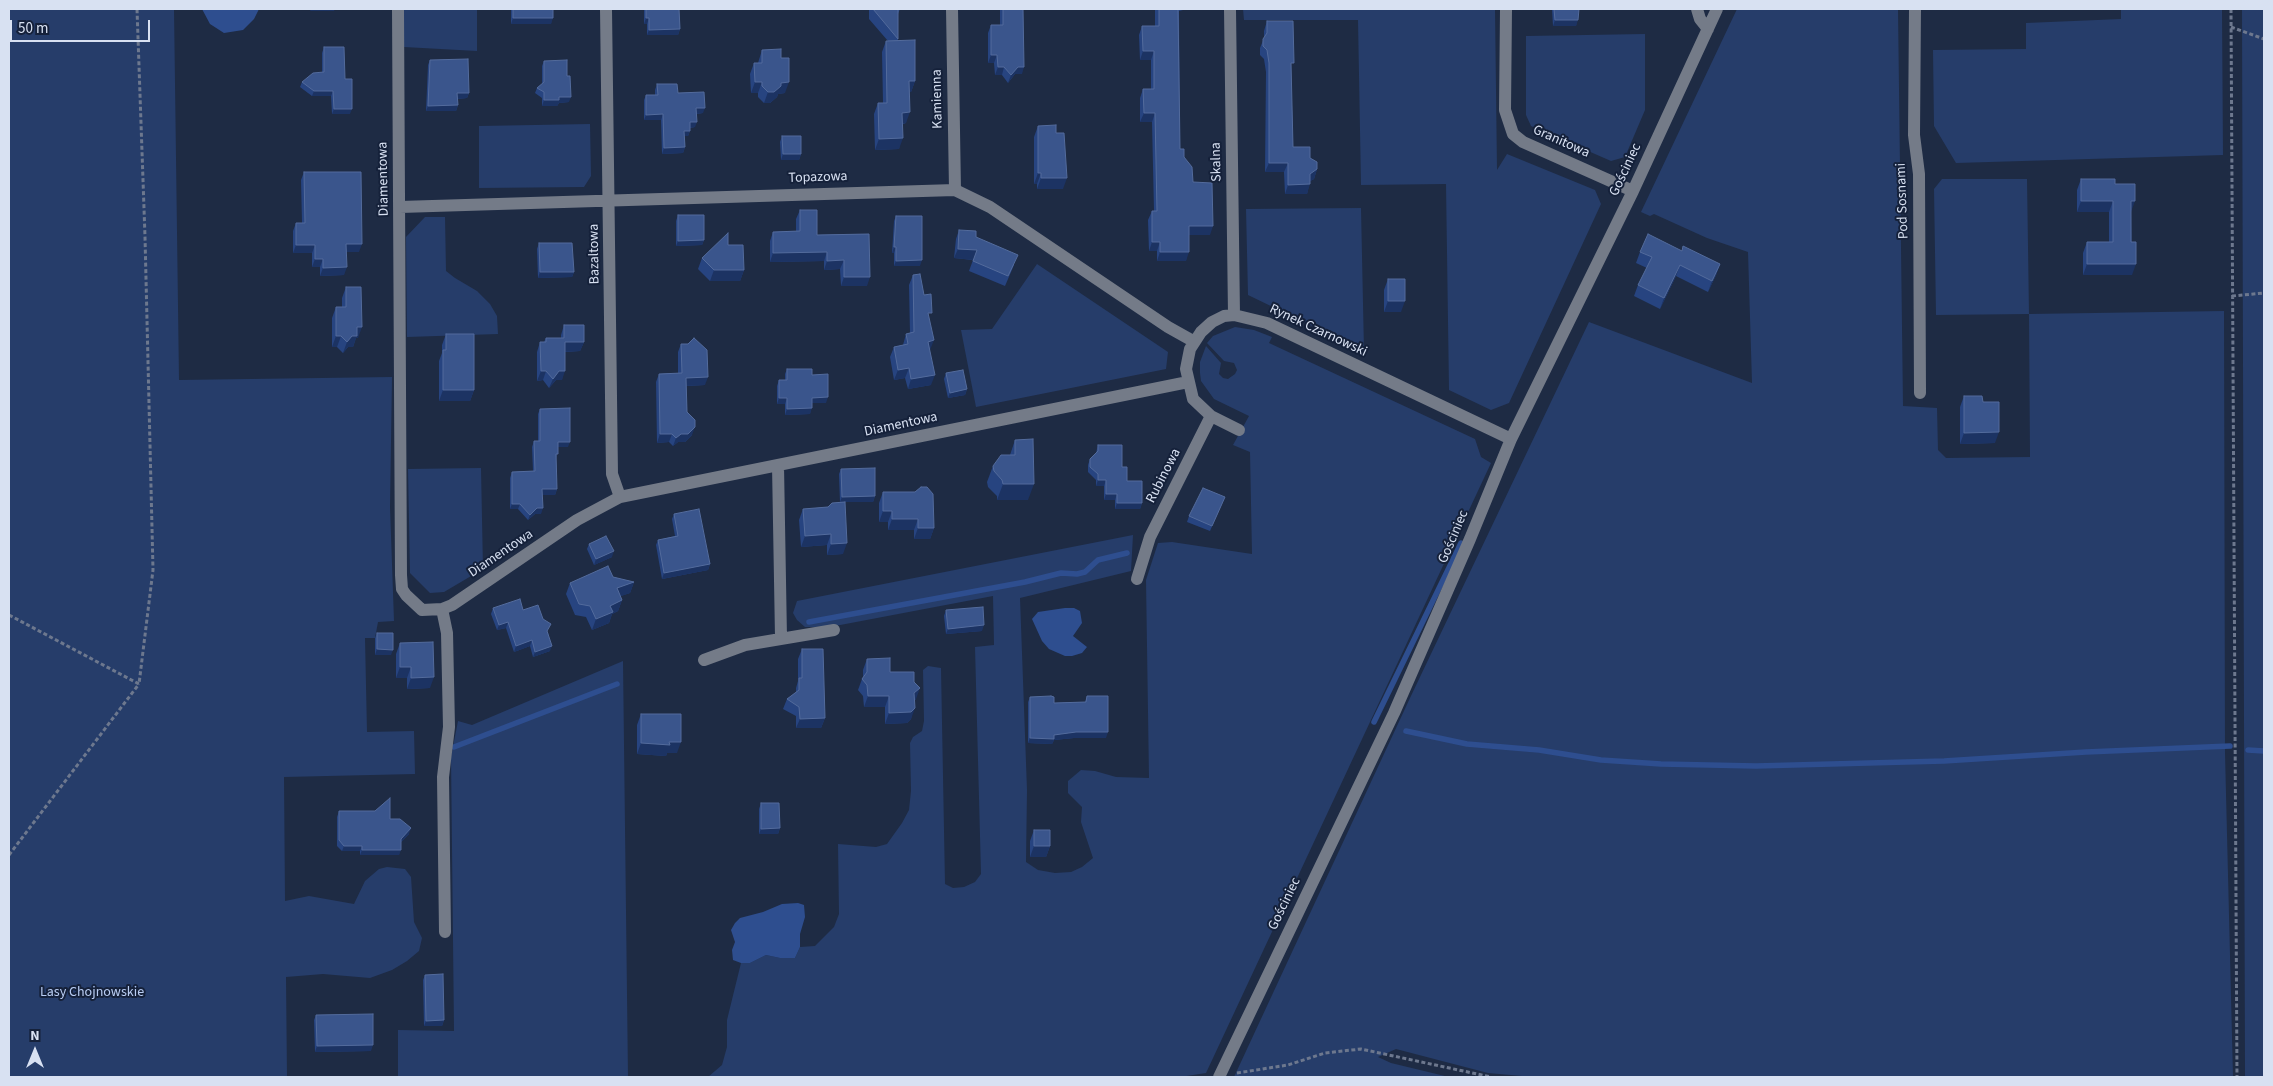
<!DOCTYPE html>
<meta charset="utf-8">
<style>
body{margin:0}
#map{position:relative;width:2273px;height:1086px;overflow:hidden;background:#1e2b44;font-family:"Source Sans 3",sans-serif}
canvas{display:block}
.frame{position:absolute;inset:0;border:10px solid #d8e1f2;pointer-events:none}
.north{position:absolute;left:10px;top:1026px;width:50px;height:50px;-webkit-text-stroke:4px #15213a;paint-order:stroke;rotate:0deg;font-size:14px;font-weight:700;line-height:20px;text-align:center;color:#d8e1f2}
.north::after{content:'';display:block;margin:auto;width:18px;height:22px;background:#d8e1f2;clip-path:polygon(50% 0,100% 100%,50% 72%,0 100%)}
.scale{position:absolute;left:10px;top:20px;width:140px;height:22px;box-sizing:border-box;border:2px solid #d8e1f2;border-top:0;padding-left:6px;font-size:15px;line-height:18px;white-space:nowrap;color:#d8e1f2;-webkit-text-stroke:4px #15213a;paint-order:stroke}
</style>
<div id="map">
<canvas width="2273" height="1086"></canvas>
<div class="frame"></div>
<div class="north">N</div>
<div class="scale">50 m</div>
</div>
<script>
const ctx = document.querySelector('canvas').getContext('2d');
ctx.lineJoin = 'round';
function paint(path, color) { ctx.fillStyle = color; ctx.fill(path, 'evenodd'); }
const toPath = rows => new Path2D(rows.map(r => 'M' + r).join(''));
function stroke(path, color, width, dash) { ctx.strokeStyle = color; ctx.lineWidth = width; ctx.lineCap = dash ? 'butt' : 'round'; ctx.setLineDash(dash || []); ctx.stroke(path); }
function label(font, color, halo, rows, align = 'center') {
  ctx.font = font + ' "Source Sans 3",sans-serif'; ctx.lineWidth = 4; ctx.setLineDash([]); ctx.textBaseline = 'middle'; ctx.strokeStyle = halo; ctx.fillStyle = color; for (const [text, x, y, turn = 0] of rows) {
    ctx.save(); ctx.translate(x, y); ctx.rotate((+turn || 0) * Math.PI / 180); ctx.textAlign = isNaN(turn) ? turn : align; if (halo) ctx.strokeText(text, 0, 0); ctx.fillText(text, 0, 0); ctx.restore();
  }
}
paint(toPath([
 [9,9,174,9,179,380,392,377,390,507,394,621,378,622,375,638,365,638,367,732,414,731,415,774,284,777,285,901,309,896,354,904,365,881,379,869,387,867,405,869,411,877,414,922,422,938,419,951,407,961,392,970,370,978,323,974,286,977,287,1077,9,1077],
 [404,9,477,9,477,51,404,47],
 [1243,9,1495,9,1497,170,1507,154,1595,190,1601,204,1509,403,1491,410,1449,390,1446,184,1361,185,1358,20,1244,20],
 [1737,9,1898,9,1903,406,1937,408,1938,450,1946,458,2030,457,2029,314,1936,315,1934,189,1942,179,2027,179,2029,314,2224,311,2225,753,2233,1077,1533,1077,1488,1073,1396,1049,1378,1057,1391,1063,1449,1077,1234,1077,1410,698,1589,322,1752,383,1748,252,1707,238,1654,214,1650,216,1641,212],
 [2121,9,2222,9,2223,155,1956,163,1934,126,1933,50,2026,49,2026,23,2121,19],
 [2242,9,2264,9,2264,1077,2245,1077],
 [1645,34,1645,110,1625,157,1611,161,1531,126,1526,115,1526,36],
 [590,124,591,176,584,187,479,188,479,126],
 [1361,208,1364,351,1248,295,1246,209],
 [425,217,445,217,446,271,455,278,477,291,490,304,497,316,498,334,407,337,406,237],
 [1037,264,1168,352,1166,369,976,407,961,330,992,329],
 [1235,327,1254,330,1272,337,1269,343,1475,439,1481,457,1491,463,1206,1073,1180,1077,705,1077,708,1077,722,1065,727,1047,727,1020,741,963,750,963,766,955,780,958,795,958,800,947,815,946,834,927,839,914,838,844,876,847,887,844,902,823,909,810,911,791,910,743,913,737,922,731,924,721,923,670,928,666,941,668,945,884,953,888,964,887,975,882,981,874,975,647,994,645,993,596,835,626,815,627,805,627,797,620,793,613,797,601,1133,535,1131,571,1020,598,1027,790,1026,862,1038,870,1055,873,1071,872,1082,867,1093,858,1081,822,1082,807,1068,793,1068,781,1081,770,1095,771,1116,777,1149,778,1146,580,1158,543,1172,542,1252,554,1250,452,1233,445,1249,416,1214,399,1201,381,1200,373,1200,362,1206,346,1221,363,1219,374,1223,378,1228,379,1235,374,1237,370,1234,363,1224,361,1207,343,1213,336],
 [481,468,483,569,444,592,430,593,410,573,408,469],
 [623,661,628,1077,398,1077,398,1030,454,1031,451,757,458,721,472,725]
]), '#263d6a');
paint(toPath([
 [202,9,259,9,254,19,243,30,224,33,210,24],
 [1065,608,1074,608,1080,611,1082,623,1073,636,1087,647,1082,653,1072,656,1065,656,1049,649,1042,641,1032,619,1038,612],
 [798,903,804,905,805,917,800,934,800,947,795,958,780,958,766,955,750,963,741,963,733,960,732,950,735,942,731,930,735,923,740,918,763,912,782,904]
]), '#2e4e8f');
stroke(toPath([
 [809,622,1025,582,1061,573,1077,574,1085,572,1098,560,1127,553],
 [1374,722,1461,543],
 [1406,731,1467,744,1539,750,1601,760,1661,764,1756,766,1944,761,2086,752,2230,746],
 [454,747,617,684],
 [2248,750,2264,751]
]), '#2e4e8f', 5.5);
stroke(toPath([
 [2231,9,2237,1077],
 [2231,27,2264,39],
 [2232,296,2264,293],
 [9,615,139,684,153,570,145,237,137,9],
 [9,855,139,684],
 [1237,1073,1288,1065,1325,1053,1361,1049,1491,1077]
]), '#6d788e', 3, [4, 2.5]);
stroke(toPath([
 [398,9,401,575,402,589,406,595,422,610,442,609,452,605,577,520,620,497,1188,382],
 [606,9,612,474,620,497],
 [952,9,955,190],
 [1230,9,1234,315],
 [1506,9,1505,110,1513,134,1523,142,1633,191],
 [1697,9,1700,19,1708,29],
 [1915,9,1914,135,1919,174,1920,393],
 [400,207,955,190,990,207,1168,327,1193,341],
 [1239,430,1211,416,1193,399,1186,369,1190,349,1201,332,1212,322,1224,316,1234,315,1267,323,1511,439],
 [778,465,781,638],
 [1137,579,1150,537,1211,416],
 [442,609,447,633,449,727,443,777,445,932],
 [704,660,745,645,834,630],
 [1219,1077,1394,713,1470,539,1511,439,1633,191,1717,9]
]), '#747b88', 12);
paint(toPath([
 [511,9,553,9,551,24,511,24],
 [644,9,679,9,680,29,678,35,647,35,647,24,644,24],
 [869,9,900,9,898,14,898,41,915,81,911,92,909,92,906,123,903,124,899,149,875,150,874,114,878,103,883,103,882,52,886,41,888,41,869,19],
 [1000,9,1023,9,1022,74,1015,74,1008,83,1002,75,995,75,994,63,988,63,988,33,991,25,1000,25],
 [1155,9,1183,9,1183,10,1179,11,1180,149,1184,157,1210,235,1189,235,1186,261,1157,261,1157,251,1149,251,1148,220,1152,211,1154,211,1152,122,1140,122,1140,98,1143,89,1151,89,1151,60,1140,60,1139,35,1142,26,1155,26],
 [1552,9,1579,9,1576,26,1553,26],
 [1267,21,1291,70,1293,147,1310,158,1317,169,1314,179,1310,181,1307,194,1285,194,1284,172,1265,172,1266,72,1264,59,1260,55,1260,48,1264,38,1264,31],
 [324,47,345,79,350,114,332,114,331,96,312,96,300,87,302,82,322,72,322,53],
 [762,50,781,58,785,93,778,94,777,97,770,103,764,103,758,97,758,93,751,93,750,74,754,63,758,63],
 [430,60,469,93,467,98,457,99,458,105,456,111,426,111,428,65],
 [544,61,569,102,559,103,557,106,542,106,542,98,535,93,537,88,542,84,542,66],
 [657,84,678,93,703,113,696,114,695,127,690,128,690,131,688,136,684,136,685,147,683,153,662,154,661,120,644,120,644,100,646,95,655,95,655,90],
 [1038,126,1056,133,1063,189,1037,189,1037,184,1034,184,1034,137],
 [782,136,801,154,799,160,781,160,780,142],
 [304,172,359,252,346,252,344,275,320,276,320,267,312,267,312,253,293,253,293,231,296,223,302,223,301,180],
 [2081,179,2115,184,2131,212,2132,275,2083,275,2083,253,2087,242,2109,242,2109,212,2077,212,2077,190],
 [800,210,817,235,869,234,867,286,841,286,840,269,824,270,824,261,770,262,770,241,773,232,796,231,796,219],
 [678,215,704,240,702,245,676,246,676,221],
 [896,216,920,266,894,266,894,253,892,253,894,221],
 [959,230,976,237,1014,265,1005,286,969,271,973,260,954,258,956,239],
 [539,243,574,272,572,277,538,278,537,249],
 [728,245,744,270,740,281,710,281,698,269,702,258],
 [1682,251,1720,264,1716,275,1708,292,1676,276,1660,309,1634,296,1638,285,1647,268,1636,263,1640,252],
 [913,275,929,319,931,385,908,389,905,378,894,380,890,357,894,347,903,345,906,334,910,333,909,285],
 [1388,279,1401,312,1384,312,1384,290],
 [346,287,358,338,356,338,353,347,348,347,343,353,337,347,332,347,332,318,336,307,342,307,342,298],
 [564,325,584,342,580,351,565,352,562,380,556,380,549,388,543,380,537,381,537,352,540,342,544,342,546,338,561,338,561,335],
 [446,334,474,390,470,401,439,401,439,361,442,353,442,345],
 [681,344,705,385,686,386,687,412,692,435,685,442,678,442,673,446,669,442,657,443,656,382,659,374,678,373,678,352],
 [787,369,812,375,826,403,812,403,810,414,785,415,785,404,777,404,777,386,779,380,785,380,785,374],
 [946,373,967,389,965,395,948,398,944,379],
 [1964,396,1983,402,1995,443,1960,444,1960,407],
 [540,409,568,447,558,447,556,459,557,489,555,495,542,495,541,514,535,514,528,520,518,509,510,509,510,478,512,472,533,471,532,447,534,441,538,441,538,414],
 [1015,440,1028,500,997,500,997,496,988,487,987,482,993,466,1010,455],
 [1098,445,1122,467,1127,481,1142,503,1140,509,1115,509,1115,500,1104,500,1104,486,1096,486,1096,480,1088,472,1088,465,1090,459,1096,453],
 [841,469,875,496,873,502,845,502,843,554,827,555,827,545,801,547,799,520,803,509,828,507,840,502,839,474],
 [883,492,934,528,930,539,914,539,914,530,888,530,888,522,879,522,879,503],
 [1225,497,1210,531,1187,522,1189,516],
 [674,514,710,564,708,570,662,579,656,545,658,540,675,536,672,519],
 [589,544,612,557,594,565,587,549],
 [613,577,634,582,630,593,620,596,622,600,618,611,612,614,609,623,592,630,586,617,575,615,566,594,570,583],
 [493,608,548,632,550,651,533,657,530,646,514,652,506,628,497,630,491,614],
 [946,610,982,631,946,634,944,616],
 [377,633,391,655,375,655,375,638],
 [400,643,430,688,407,689,407,678,396,678,396,654],
 [802,649,825,718,821,728,796,728,796,716,783,709,787,699,796,693,796,688,798,681,798,659],
 [867,659,890,672,914,682,916,699,915,700,911,719,907,723,885,724,885,707,864,707,863,696,858,690,862,679,863,677,863,670],
 [1087,696,1106,738,1074,738,1054,740,1052,744,1028,743,1028,702,1030,697,1054,703,1085,702],
 [641,714,677,753,667,753,666,756,637,754,637,725],
 [761,803,780,828,778,834,759,834,759,809],
 [339,811,390,819,409,834,401,842,399,855,360,855,360,851,342,851,337,846,337,817],
 [1034,830,1050,846,1046,857,1030,857,1030,841],
 [425,975,444,1020,442,1026,424,1026,423,980],
 [316,1015,371,1051,315,1052,314,1020]
]), '#274480');
paint(toPath([
 [311,9,335,9,334,11,310,11],
 [513,18,553,18,551,24,511,24],
 [646,18,649,18,647,24,644,24],
 [1555,20,1578,20,1576,26,1553,26],
 [680,29,678,35,647,35,649,30],
 [1143,51,1154,51,1151,60,1140,60],
 [991,55,997,55,994,63,988,63],
 [998,67,1004,67,1002,75,995,75],
 [1018,67,1024,67,1022,74,1015,74,1008,83,1011,75],
 [909,81,915,81,911,92,905,92],
 [755,82,762,82,758,93,751,93],
 [789,82,785,93,778,94,777,97,770,103,764,103,768,92,781,83],
 [314,91,333,91,331,96,312,96],
 [457,93,469,93,467,98,455,99],
 [559,97,571,97,569,102,559,103,557,106,542,106,544,100],
 [458,105,456,111,426,111,428,106],
 [696,108,705,108,703,113,694,114],
 [334,109,352,109,350,114,332,114],
 [910,112,906,123,898,124,902,113],
 [1144,113,1155,113,1152,122,1140,122],
 [663,114,661,120,644,120,646,115],
 [690,122,697,122,695,127,688,128],
 [684,131,690,131,688,136,682,136],
 [903,138,899,149,875,150,879,139],
 [685,147,683,153,662,154,664,148],
 [783,154,801,154,799,160,781,160],
 [1269,163,1288,163,1284,172,1265,172],
 [1317,169,1314,179,1307,183,1310,174],
 [1038,173,1041,173,1037,184,1034,184],
 [1041,178,1067,178,1063,189,1037,189],
 [1310,184,1307,194,1285,194,1288,185],
 [2081,201,2113,201,2109,212,2077,212],
 [2131,201,2135,201,2131,212],
 [1189,226,1213,226,1210,235,1186,235],
 [704,240,702,245,676,246,678,241],
 [1152,242,1160,242,1157,251,1149,251],
 [346,244,362,244,359,252,343,252],
 [296,245,315,245,312,253,293,253],
 [894,247,896,247,894,253,892,253],
 [958,249,977,250,974,260,954,258],
 [827,252,824,261,770,262,773,253],
 [1160,252,1189,252,1186,261,1157,261],
 [315,259,323,259,320,267,312,267],
 [844,260,840,269,824,270,827,261],
 [922,260,920,266,894,266,896,261],
 [1720,264,1716,275,1708,292,1712,281],
 [2087,264,2136,264,2132,275,2083,275],
 [1680,265,1676,276,1660,309,1664,298],
 [347,267,344,275,320,276,323,268],
 [714,270,744,270,740,281,710,281],
 [540,272,574,272,572,277,538,278],
 [844,277,870,277,867,286,841,286],
 [1388,301,1405,301,1401,312,1384,312],
 [357,327,362,327,358,338,356,338,353,347,348,347,343,353,347,342],
 [336,336,341,336,337,347,332,347],
 [934,340,930,350,928,342],
 [565,342,584,342,580,351,561,352],
 [909,368,905,378,894,380,898,370],
 [541,371,546,371,543,380,537,381],
 [559,371,565,371,562,380,556,380,549,388,553,379],
 [935,375,931,385,908,389,911,379],
 [708,377,705,385,683,386,686,378],
 [967,389,965,395,948,398,950,393],
 [443,390,474,390,470,401,439,401],
 [828,397,826,403,810,403,812,398],
 [779,398,787,398,785,404,777,404],
 [812,408,810,414,785,415,787,409],
 [695,427,692,435,685,442,678,442,673,446,676,438,681,434],
 [1999,432,1995,443,1960,444,1964,433],
 [660,434,672,434,669,442,657,443],
 [558,442,570,442,568,447,556,447],
 [1098,480,1106,480,1104,486,1096,486],
 [1003,484,1034,484,1028,500,997,500],
 [542,489,557,489,555,495,540,495],
 [1106,494,1117,494,1115,500,1104,500],
 [875,496,873,502,840,502,842,497],
 [1117,503,1142,503,1140,509,1115,509],
 [512,504,520,504,518,509,510,509],
 [537,508,543,508,541,514,535,514,528,520,530,515],
 [883,511,892,511,888,522,879,522],
 [892,519,918,519,914,530,888,530],
 [918,528,934,528,930,539,914,539],
 [831,534,827,545,801,547,805,536],
 [847,543,843,554,827,555,831,544],
 [614,551,612,557,594,565,596,559],
 [710,564,708,570,662,579,664,573],
 [634,582,630,593,613,599,617,588],
 [622,600,618,611,612,614,609,623,592,630,596,619,610,606],
 [508,622,506,628,497,630,499,625],
 [984,625,982,631,946,634,948,629],
 [532,640,530,646,514,652,516,646],
 [552,646,550,651,533,657,535,652],
 [377,649,393,650,391,655,375,655],
 [400,667,411,667,407,678,396,678],
 [434,677,430,688,407,689,411,678],
 [920,688,916,699,910,704,914,693],
 [868,696,889,696,885,707,864,707],
 [915,708,911,719,907,723,885,724,889,713],
 [825,718,821,728,796,728,800,719],
 [1076,732,1108,732,1106,738,1074,738,1054,740,1052,744,1028,743,1030,738],
 [669,742,681,742,677,753,667,753,666,756,637,754,641,743],
 [411,828,409,834,399,844,401,839],
 [780,828,778,834,759,834,761,829],
 [344,846,362,846,360,851,342,851],
 [1034,846,1050,846,1046,857,1030,857],
 [362,850,401,850,399,855,360,855],
 [444,1020,442,1026,424,1026,426,1021],
 [373,1045,371,1051,315,1052,317,1046]
]), '#1c3363');
const building = toPath([
 [513,9,553,9,553,18,513,18,513,9],
 [646,9,679,9,680,29,649,30,649,18,646,18,646,9],
 [873,9,898,9,898,39,873,9],
 [1003,9,1023,9,1024,67,1018,67,1011,75,1004,67,998,67,997,55,991,55,991,25,1003,25,1003,9],
 [1159,9,1178,9,1180,149,1184,149,1184,157,1192,167,1193,182,1212,183,1213,226,1189,226,1189,252,1160,252,1160,242,1152,242,1152,211,1157,211,1155,113,1144,113,1143,89,1154,89,1154,51,1143,51,1142,26,1159,26,1159,9],
 [1554,9,1579,9,1578,20,1555,20,1554,9],
 [1267,21,1293,21,1294,63,1291,63,1293,147,1310,147,1310,158,1317,162,1317,169,1310,174,1310,184,1288,185,1288,163,1269,163,1269,63,1267,50,1263,46,1263,39,1267,33,1267,21],
 [915,40,915,81,909,81,910,112,902,113,903,138,879,139,878,103,887,103,886,41,915,40],
 [324,47,344,47,345,79,352,79,352,109,334,109,333,91,314,91,302,82,313,73,324,72,324,47],
 [781,49,781,58,789,58,789,82,781,83,781,86,774,92,768,92,762,86,762,82,755,82,754,63,762,63,762,50,781,49],
 [468,59,469,93,457,93,458,105,428,106,430,60,468,59],
 [567,60,567,76,570,76,571,97,559,97,559,100,544,100,544,92,537,88,544,82,544,61,567,60],
 [657,84,677,84,678,93,704,92,705,108,696,108,697,122,690,122,690,131,684,131,685,147,664,148,663,114,646,115,646,95,658,95,657,84],
 [1056,125,1056,133,1064,133,1067,178,1041,178,1041,173,1038,173,1038,126,1056,125],
 [782,136,801,136,801,154,783,154,782,136],
 [304,172,361,172,362,244,346,244,347,267,323,268,323,259,315,259,315,245,296,245,296,223,305,223,304,172],
 [2081,179,2115,179,2115,184,2135,184,2135,201,2131,201,2131,242,2136,242,2136,264,2087,264,2087,242,2113,242,2113,201,2081,201,2081,179],
 [800,210,817,210,817,235,869,234,870,277,844,277,844,260,827,261,827,252,773,253,773,232,800,231,800,210],
 [678,215,704,215,704,240,678,241,678,215],
 [896,216,922,216,922,260,896,261,896,247,894,247,896,216],
 [959,230,976,231,976,237,1018,255,1008,276,973,261,977,250,958,249,959,230],
 [728,233,728,245,743,245,744,270,714,270,702,258,728,233],
 [1648,234,1682,251,1683,246,1720,264,1712,281,1680,265,1664,298,1638,285,1652,257,1640,252,1648,234],
 [539,243,572,243,574,272,540,272,539,243],
 [920,274,924,295,931,294,932,313,928,313,934,340,928,342,935,375,911,379,909,368,898,370,894,347,908,344,906,334,914,332,913,275,920,274],
 [1388,279,1405,279,1405,301,1388,301,1388,279],
 [346,287,361,287,362,327,357,327,357,336,352,336,347,342,341,336,336,336,336,307,346,307,346,287],
 [564,325,584,325,584,342,565,342,565,371,559,371,553,379,546,371,541,371,540,342,546,342,546,338,564,338,564,325],
 [446,334,474,334,474,390,443,390,443,350,446,350,446,334],
 [694,338,707,350,708,377,686,378,687,412,695,420,695,427,688,434,681,434,676,438,672,434,660,434,659,374,682,373,681,344,688,344,694,338],
 [787,369,812,369,812,375,828,374,828,397,812,398,812,408,787,409,787,398,779,398,779,380,787,380,787,369],
 [963,370,967,389,950,393,946,373,963,370],
 [1964,396,1982,396,1983,402,1999,402,1999,432,1964,433,1964,396],
 [570,408,570,442,558,442,558,454,556,454,557,489,542,489,543,508,537,508,530,515,520,504,512,504,512,472,535,471,534,441,540,441,540,409,570,408],
 [1033,439,1034,484,1003,484,1002,480,994,471,993,466,1001,455,1015,455,1015,440,1033,439],
 [1098,445,1122,445,1122,467,1127,467,1127,481,1142,481,1142,503,1117,503,1117,494,1106,494,1106,480,1098,480,1098,474,1090,467,1090,459,1098,451,1098,445],
 [875,468,875,496,842,497,841,469,875,468],
 [921,487,927,487,933,494,934,528,918,528,918,519,892,519,892,511,883,511,883,492,915,492,921,487],
 [1203,488,1225,497,1212,526,1189,516,1203,488],
 [845,502,847,543,831,544,831,534,805,536,803,509,828,507,832,503,845,502],
 [699,509,710,564,664,573,658,540,678,536,674,514,699,509],
 [606,536,614,551,596,559,589,544,606,536],
 [608,566,613,577,634,582,617,588,622,600,610,606,613,612,596,619,590,606,579,604,570,583,608,566],
 [520,599,523,610,538,605,543,619,551,624,547,631,552,646,535,652,532,640,516,646,508,622,499,625,493,608,520,599],
 [983,607,984,625,948,629,946,610,983,607],
 [377,633,393,633,393,650,377,649,377,633],
 [433,642,434,677,411,678,411,667,400,667,400,643,433,642],
 [802,649,823,649,825,718,800,719,799,707,787,699,799,690,799,678,802,678,802,649],
 [890,658,890,672,914,672,914,682,920,688,914,693,915,708,911,712,889,713,889,696,868,696,867,685,862,679,867,672,867,659,890,658],
 [1051,696,1054,697,1054,703,1086,702,1087,696,1108,696,1108,732,1076,732,1054,735,1054,739,1030,738,1030,697,1051,696],
 [641,714,681,714,681,742,669,742,670,745,641,743,641,714],
 [390,798,390,819,400,819,411,828,401,839,401,850,362,850,362,846,344,846,339,840,339,811,375,811,390,798],
 [761,803,779,803,780,828,761,829,761,803],
 [1034,830,1050,830,1050,846,1034,846,1034,830],
 [443,974,444,1020,426,1021,425,975,443,974],
 [373,1014,373,1045,317,1046,316,1015,373,1014]
]);
paint(building, '#3a558c');
stroke(building, '#536b9c', 1);
label('14px', '#d8e1f2', '#15213a', [
 ["Kamienna",938,99,-91],
 ["Granitowa",1561,142,24],
 ["Skalna",1217,162,-91],
 ["Gościniec",1626,170,-65],
 ["Topazowa",818,178,-2],
 ["Diamentowa",384,179,-91],
 ["Pod Sosnami",1903,201,-92],
 ["Bazaltowa",595,254,-91],
 ["Rynek Czarnowski",1318,331,25],
 ["Diamentowa",901,425,-12],
 ["Rubinowa",1164,476,-63],
 ["Gościniec",1454,537,-67],
 ["Diamentowa",501,554,-34],
 ["Gościniec",1285,904,-64]
]);
label('14px', '#b9cdf3', '#15213a', [
 ["Lasy Chojnowskie",92,993]
]);
</script>
